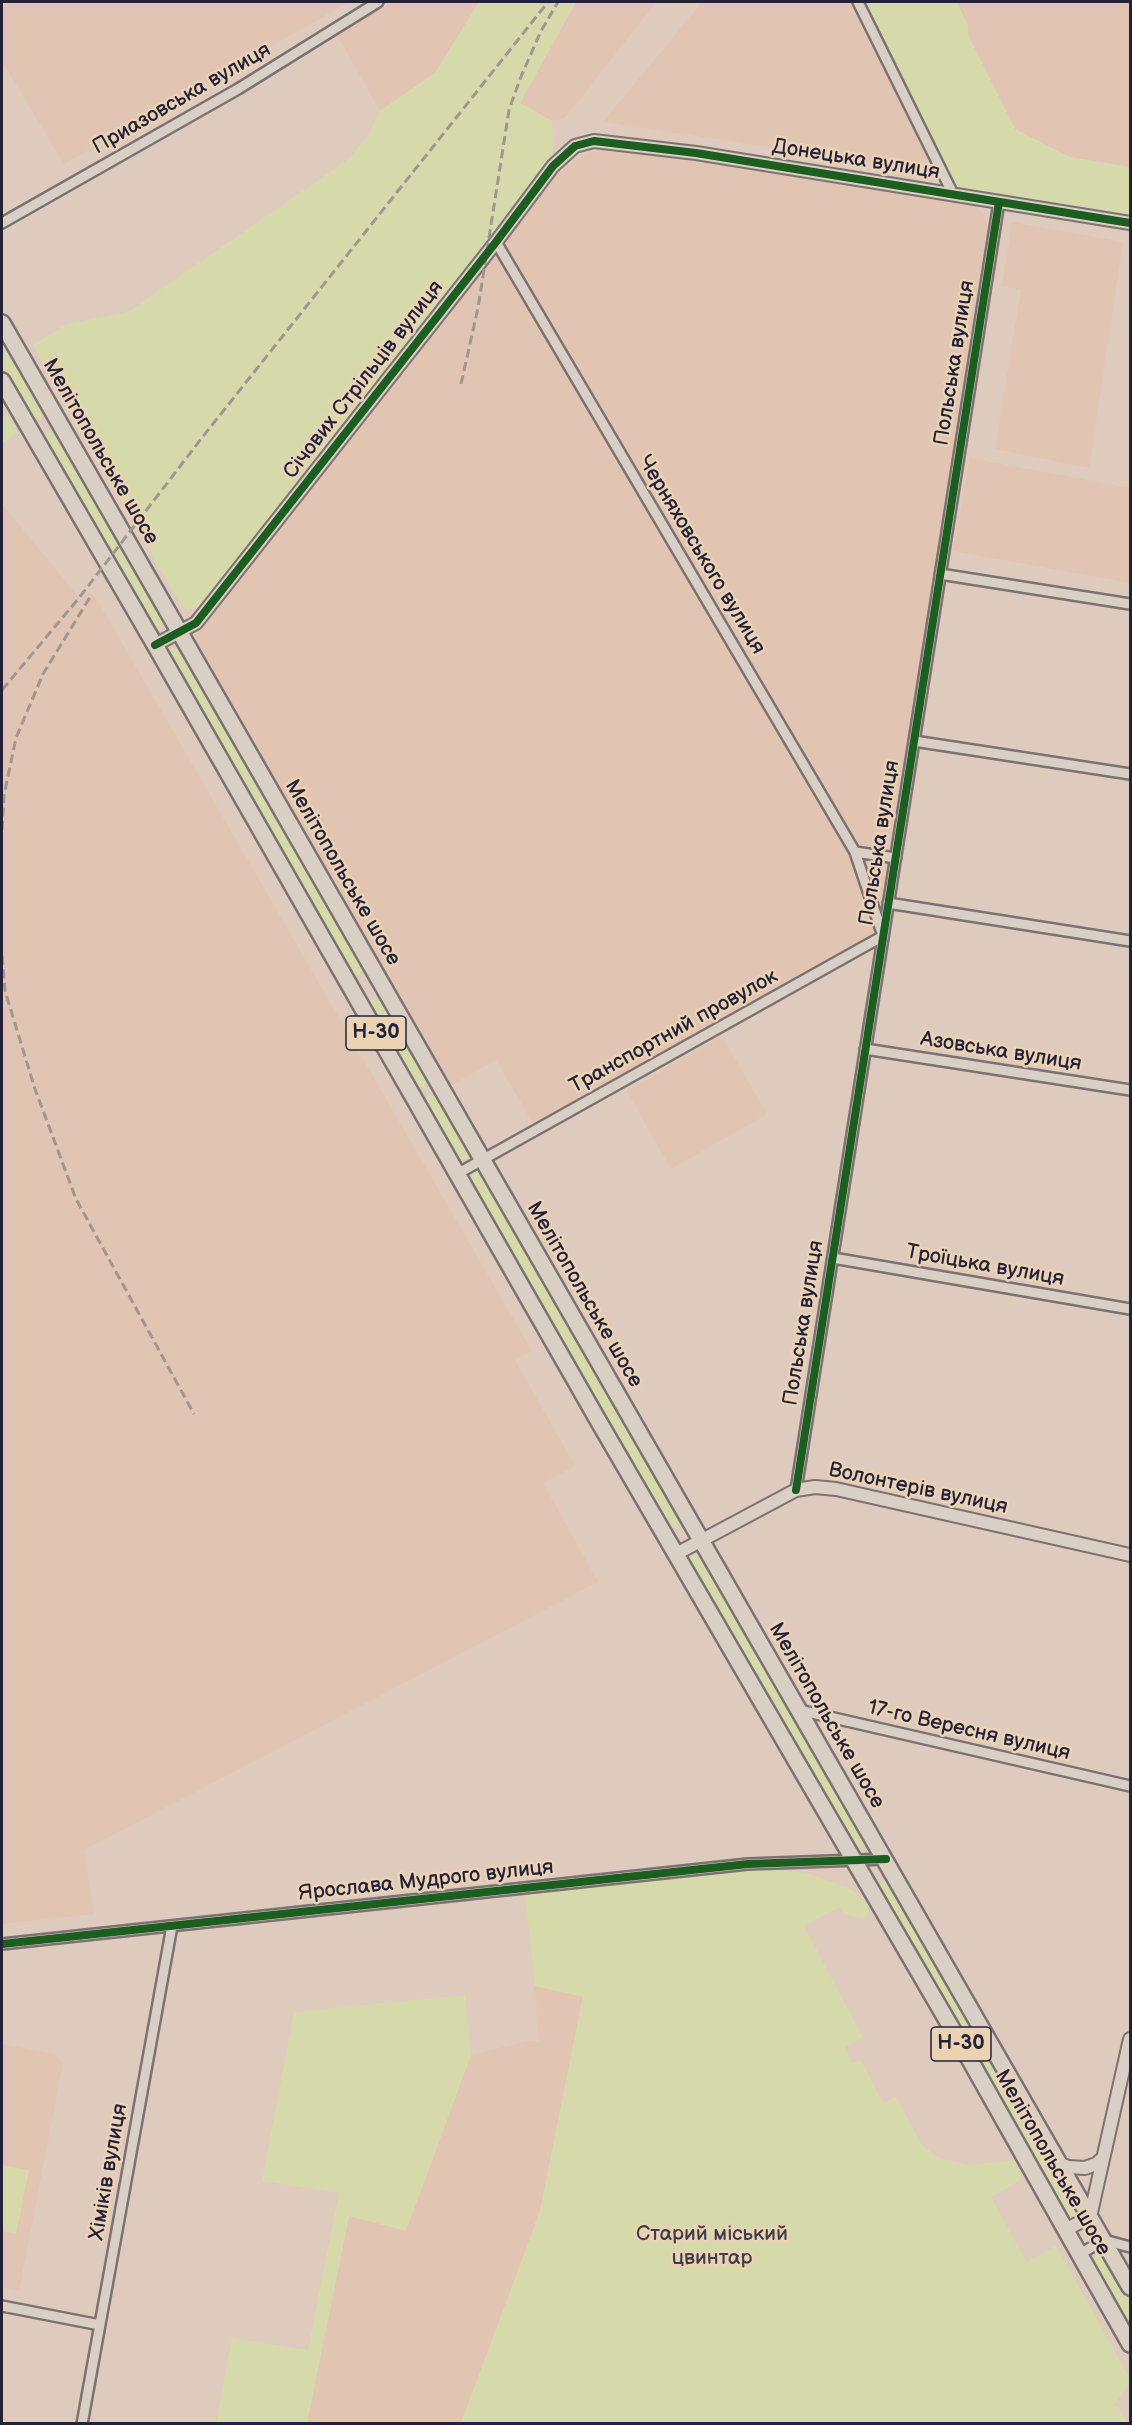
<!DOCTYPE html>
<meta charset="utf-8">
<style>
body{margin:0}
#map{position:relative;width:1132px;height:2425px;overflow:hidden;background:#decbbd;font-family:"Balsamiq Sans",sans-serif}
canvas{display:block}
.frame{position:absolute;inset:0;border:3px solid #22223b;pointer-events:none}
</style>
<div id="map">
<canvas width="1132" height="2425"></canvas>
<div class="frame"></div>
</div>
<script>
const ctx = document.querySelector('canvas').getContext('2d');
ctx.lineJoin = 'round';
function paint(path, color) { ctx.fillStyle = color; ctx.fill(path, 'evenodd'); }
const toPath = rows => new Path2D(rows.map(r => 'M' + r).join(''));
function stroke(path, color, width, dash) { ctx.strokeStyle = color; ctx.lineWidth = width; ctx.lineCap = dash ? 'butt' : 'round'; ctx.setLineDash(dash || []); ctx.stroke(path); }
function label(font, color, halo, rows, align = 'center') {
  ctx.font = font + ' "Balsamiq Sans",sans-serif'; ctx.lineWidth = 5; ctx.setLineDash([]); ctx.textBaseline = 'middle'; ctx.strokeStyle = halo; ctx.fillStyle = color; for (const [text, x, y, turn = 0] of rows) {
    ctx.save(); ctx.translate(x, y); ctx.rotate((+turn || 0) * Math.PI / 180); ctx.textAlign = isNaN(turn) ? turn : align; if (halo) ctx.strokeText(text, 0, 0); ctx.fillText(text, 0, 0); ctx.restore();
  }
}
paint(toPath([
 [2,2,349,2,64,164,2,61],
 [392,2,479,2,435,73,380,111,337,35],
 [576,2,656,2,565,118,552,121,520,103],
 [702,2,852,2,930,161,903,167,603,122],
 [957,2,1130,2,1130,167,1070,157,1015,129,968,35,968,26],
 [598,150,696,161,973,205,985,215,987,229,879,933,534,1125,496,1060,450,1086,194,637,555,176,580,157],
 [1012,222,1123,242,1089,468,995,449,1021,290,1002,286],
 [970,458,1130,488,1130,583,953,551],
 [2,504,81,600,88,592,96,598,532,1351,515,1360,575,1466,543,1483,598,1582,84,1850,94,1914,2,1924],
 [722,1036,767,1114,671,1169,627,1091],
 [535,1986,583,1996,540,2211,461,2423,307,2424,349,2215,406,2231,471,2055,528,2041,539,2042],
 [2,2044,56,2054,63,2063,19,2291,2,2287]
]), '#e2c4b2');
paint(toPath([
 [479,2,576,2,520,103,552,121,553,155,472,265,223,578,196,610,182,607,33,345,67,324,128,312,350,158,370,132,380,111,435,73],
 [852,2,957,2,968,26,968,35,1015,129,1070,157,1130,167,1130,214,957,187,930,161],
 [2,341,43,413,40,420,32,419,2,366],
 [2,406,18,433,2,443],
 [48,430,53,433,119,542,163,622,160,629,154,630,42,436],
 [174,648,180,651,362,968,359,975,351,974,170,656,170,651],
 [375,999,381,1001,427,1080,424,1087,416,1086,371,1007,371,1002],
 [431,1095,437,1098,469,1153,466,1160,458,1159,426,1104,427,1098],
 [473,1169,479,1172,680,1521,677,1528,669,1528,469,1177,469,1172],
 [695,1553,700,1555,865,1842,862,1848,854,1848,690,1561,690,1556],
 [767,1869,806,1873,838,1884,853,1891,869,1905,867,1916,863,1918,844,1914,839,1907,804,1926,863,2038,845,2047,852,2063,861,2060,883,2103,896,2097,922,2145,937,2157,967,2165,1013,2160,1021,2175,1019,2181,991,2197,1026,2262,1056,2246,1130,2379,1130,2384,1113,2406,1119,2408,1127,2423,461,2423,540,2211,583,1997,535,1986,525,1894],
 [884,1881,890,1883,1077,2209,1074,2216,1066,2215,879,1889,880,1884],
 [465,1995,471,2055,406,2231,349,2216,307,2423,216,2423,232,2338,308,2350,339,2193,262,2181,294,2012],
 [2,2165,29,2170,16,2234,2,2231],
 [1098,2254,1104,2256,1130,2302,1130,2327,1093,2262,1094,2257]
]), '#d6daab');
const minor = toPath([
 [858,2,953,194],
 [2,223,238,89,378,2],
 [496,242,855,852,896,858],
 [940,574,1130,604],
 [914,741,1130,774],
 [888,903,1130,941],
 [865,1049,1130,1090],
 [457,1174,883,936,855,852],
 [833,1258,1130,1309],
 [796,1490,999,202],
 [799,1710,1130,1786],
 [2,1944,748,1864,886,1859],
 [1080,2254,1104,2240,1130,2247],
 [2,2306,100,2325],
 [82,2424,172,1926]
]);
const tertiary = toPath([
 [155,645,196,623,496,242,553,166,575,146,594,141,696,153,1130,223],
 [676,1554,796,1490,815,1487,836,1489,1130,1555],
 [1059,2164,1069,2167,1085,2168,1096,2164,1103,2158],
 [1067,2229,1090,2217,1130,2039]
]);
const primary = toPath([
 [2,323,1130,2287],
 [2,381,155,645,599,1422,966,2053,1130,2344]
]);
stroke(minor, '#7b7271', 14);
stroke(tertiary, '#7b7271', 16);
stroke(primary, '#7b7271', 20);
stroke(minor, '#dacfc4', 9);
stroke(tertiary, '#dacfc4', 12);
stroke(primary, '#dacfc4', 15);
stroke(toPath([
 [461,384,478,308,509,110,520,79,541,31,558,2],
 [2,690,79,598,201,439,548,2],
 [2,830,4,795,16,738,43,674,92,594],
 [2,956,5,991,35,1089,76,1199,194,1414]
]), '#9e9792', 3, [9, 4.5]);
stroke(toPath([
 [155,645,196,623,496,242,553,166,575,146,594,141,696,153,1130,223],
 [796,1490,999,202],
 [2,1944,748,1864,886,1859]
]), '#1b5e20', 8);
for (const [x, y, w] of [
 [376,1033,60],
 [961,2044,60]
]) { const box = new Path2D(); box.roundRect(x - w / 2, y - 17, w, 34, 4.5); ctx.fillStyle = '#ebd2b3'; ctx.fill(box); stroke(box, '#22223b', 1.5); }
label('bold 20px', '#22223b', null, [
 ["Н-30",376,1033],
 ["Н-30",961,2044]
]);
label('21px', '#22223b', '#ebd2b3', [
 ["Приазовська вулиця",182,99,-30],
 ["Донецька вулиця",856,160,9],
 ["Польська вулиця",955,363,-81],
 ["Січових Стрільців вулиця",364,380,-52],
 ["Мелітопольське шосе",100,452,60],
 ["Черняховського вулиця",701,555,59],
 ["Польська вулиця",880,843,-81],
 ["Мелітопольське шосе",342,873,60],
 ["Транспортний провулок",674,1032,-29],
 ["Азовська вулиця",1001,1052,9],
 ["Троїцька вулиця",985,1266,10],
 ["Мелітопольське шосе",584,1295,60],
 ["Польська вулиця",804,1323,-81],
 ["Волонтерів вулиця",918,1489,12],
 ["Мелітопольське шосе",826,1716,60],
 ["17-го Вересня вулиця",969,1731,13],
 ["Ярослава Мудрого вулиця",426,1881,-6],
 ["Мелітопольське шосе",1052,2163,60],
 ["Хіміків вулиця",109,2172,-80]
]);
label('21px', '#3c3f4a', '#ebd2b3', [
 ["Старий міський",712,2235],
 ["цвинтар",712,2259]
]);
</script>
